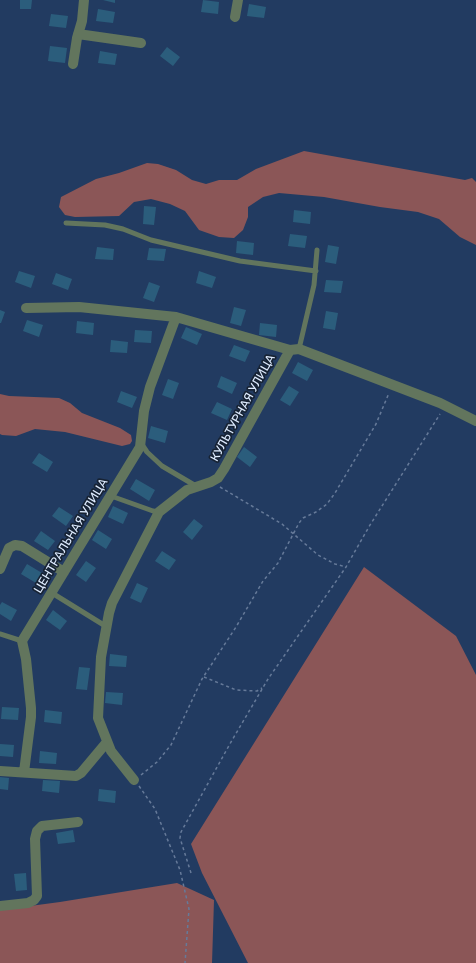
<!DOCTYPE html>
<meta charset="utf-8">
<style>
body{margin:0}
canvas{display:block;background:#223b61}
</style>
<canvas width="476" height="963"></canvas>
<script>
const ctx = document.querySelector('canvas').getContext('2d');
ctx.lineJoin = 'round';
function paint(path, color) { ctx.fillStyle = color; ctx.fill(path, 'evenodd'); }
const toPath = rows => new Path2D(rows.map(r => 'M' + r).join(''));
function stroke(path, color, width, dash) { ctx.strokeStyle = color; ctx.lineWidth = width; ctx.lineCap = dash ? 'butt' : 'round'; ctx.setLineDash(dash || []); ctx.stroke(path); }
function label(font, color, halo, rows, align = 'center') {
  ctx.font = font + ' Rubik,sans-serif'; ctx.lineWidth = 3.5; ctx.setLineDash([]); ctx.textBaseline = 'middle'; ctx.strokeStyle = halo; ctx.fillStyle = color; for (const [text, x, y, turn = 0] of rows) {
    ctx.save(); ctx.translate(x, y); ctx.rotate((+turn || 0) * Math.PI / 180); ctx.textAlign = isNaN(turn) ? turn : align; if (halo) ctx.strokeText(text, 0, 0); ctx.fillText(text, 0, 0); ctx.restore();
  }
}
paint(toPath([
 [304,151,465,180,472,178,476,182,476,245,460,237,439,219,418,212,380,207,324,197,279,193,263,197,248,207,248,217,243,230,234,238,219,237,199,230,185,211,170,204,151,199,134,202,119,216,75,217,65,215,59,207,61,197,96,179,119,173,147,163,158,164,176,170,192,180,206,184,219,180,237,180,256,169],
 [0,394,9,396,59,398,70,403,82,413,120,428,131,435,132,441,130,444,122,446,65,432,35,429,16,436,2,435,0,434],
 [364,567,456,636,476,675,476,963,248,963,202,873,191,844],
 [177,883,214,900,212,963,0,963,0,910,60,902]
]), '#8b5657');
paint(toPath([
 [20,0,32,0,31,9,20,9],
 [103,0,115,0,115,3],
 [203,0,219,2,218,14,201,12],
 [249,4,266,7,264,18,247,16],
 [98,9,115,12,113,23,96,21],
 [51,14,68,16,66,28,49,26],
 [50,46,67,48,65,63,48,61],
 [167,47,180,57,173,66,160,56],
 [100,51,117,54,115,65,98,63],
 [144,206,156,207,154,225,143,224],
 [294,210,311,212,310,224,293,222],
 [290,234,307,236,305,248,288,246],
 [237,241,254,243,253,255,236,253],
 [328,245,339,247,336,264,325,262],
 [97,247,114,249,113,260,95,259],
 [149,248,166,249,164,261,147,260],
 [19,271,35,276,31,288,15,282],
 [199,271,216,277,212,288,196,283],
 [56,273,72,279,68,290,52,284],
 [326,280,343,281,341,293,324,292],
 [149,282,160,286,154,302,143,298],
 [234,307,246,310,241,326,230,323],
 [0,310,5,312,1,323,0,323],
 [326,311,338,313,335,330,323,328],
 [27,320,43,325,39,337,23,331],
 [77,321,94,323,93,335,76,333],
 [260,323,277,325,276,337,259,335],
 [186,327,202,334,197,345,181,338],
 [135,330,152,331,151,343,134,342],
 [111,340,128,342,127,353,110,352],
 [234,345,250,351,245,362,229,356],
 [298,362,313,370,307,381,292,373],
 [221,376,237,383,232,394,217,387],
 [168,379,179,383,173,399,162,395],
 [289,386,299,392,290,406,280,400],
 [121,391,137,397,132,408,117,402],
 [217,402,232,409,227,420,211,413],
 [151,426,168,431,165,443,148,438],
 [244,447,257,457,250,467,237,457],
 [39,453,53,462,47,472,32,463],
 [136,479,155,490,149,501,130,489],
 [113,506,128,513,123,524,108,517],
 [59,507,73,516,66,526,52,516],
 [194,519,203,526,192,540,183,532],
 [98,530,112,539,106,549,92,540],
 [41,531,55,541,48,550,34,541],
 [162,551,176,560,169,570,155,561],
 [86,561,96,568,86,582,76,575],
 [27,564,42,573,36,583,21,574],
 [137,583,148,588,141,603,130,598],
 [2,602,17,610,11,621,0,614,0,605],
 [53,610,67,621,60,630,46,620],
 [110,654,127,656,126,667,109,666],
 [79,667,90,668,87,690,76,689],
 [106,692,123,693,122,705,105,703],
 [2,707,19,708,18,720,1,719],
 [45,710,62,712,61,724,44,722],
 [0,744,14,745,13,757,0,756],
 [40,751,57,753,56,764,39,763],
 [0,777,9,778,8,790,0,789],
 [43,780,60,781,59,793,42,791],
 [99,789,116,791,115,803,98,801],
 [73,830,75,842,58,844,56,833],
 [26,873,27,890,16,891,14,874]
]), '#2b5d7c');
stroke(toPath([
 [220,487,282,524,318,555,335,564,346,567],
 [204,677,236,690,257,691,262,688],
 [141,775,157,762,171,745,202,679,236,627,263,581,278,563,299,523,303,518,316,512,327,504,335,493,376,424,389,393],
 [139,786,155,809,180,870,189,909,185,963],
 [191,873,180,838,181,832,231,742,268,679,346,567,370,525,440,414]
]), '#667a99', 1.5, [3, 3]);
stroke(toPath([
 [66,223,105,225,123,229,151,240,240,261,316,271],
 [299,349,314,285,317,250],
 [141,443,147,452,162,466,196,486],
 [111,496,153,511,159,512],
 [52,593,107,627],
 [0,634,22,641]
]), '#62755d', 5);
stroke(toPath([
 [235,17,238,0],
 [78,34,141,43],
 [73,64,77,38,82,21,84,0],
 [26,308,79,307,176,317,290,350,299,349,440,403,476,421],
 [0,569,9,548,15,545,22,546,64,572],
 [0,771,76,776,81,773,107,742],
 [24,772,31,717,31,708,26,659,22,641,140,447,144,411,150,387,176,317],
 [134,780,111,751,98,718,101,657,109,613,112,603,159,512,187,490,211,482,218,478,224,469,290,350],
 [0,906,28,903,34,900,37,896,35,839,37,831,42,826,78,822]
]), '#62755d', 10);
label('12px', '#deebfe', '#172334', [
 ["КУЛЬТУРНАЯ УЛИЦА",243,408,-61],
 ["ЦЕНТРАЛЬНАЯ УЛИЦА",71,536,-59]
]);
</script>
